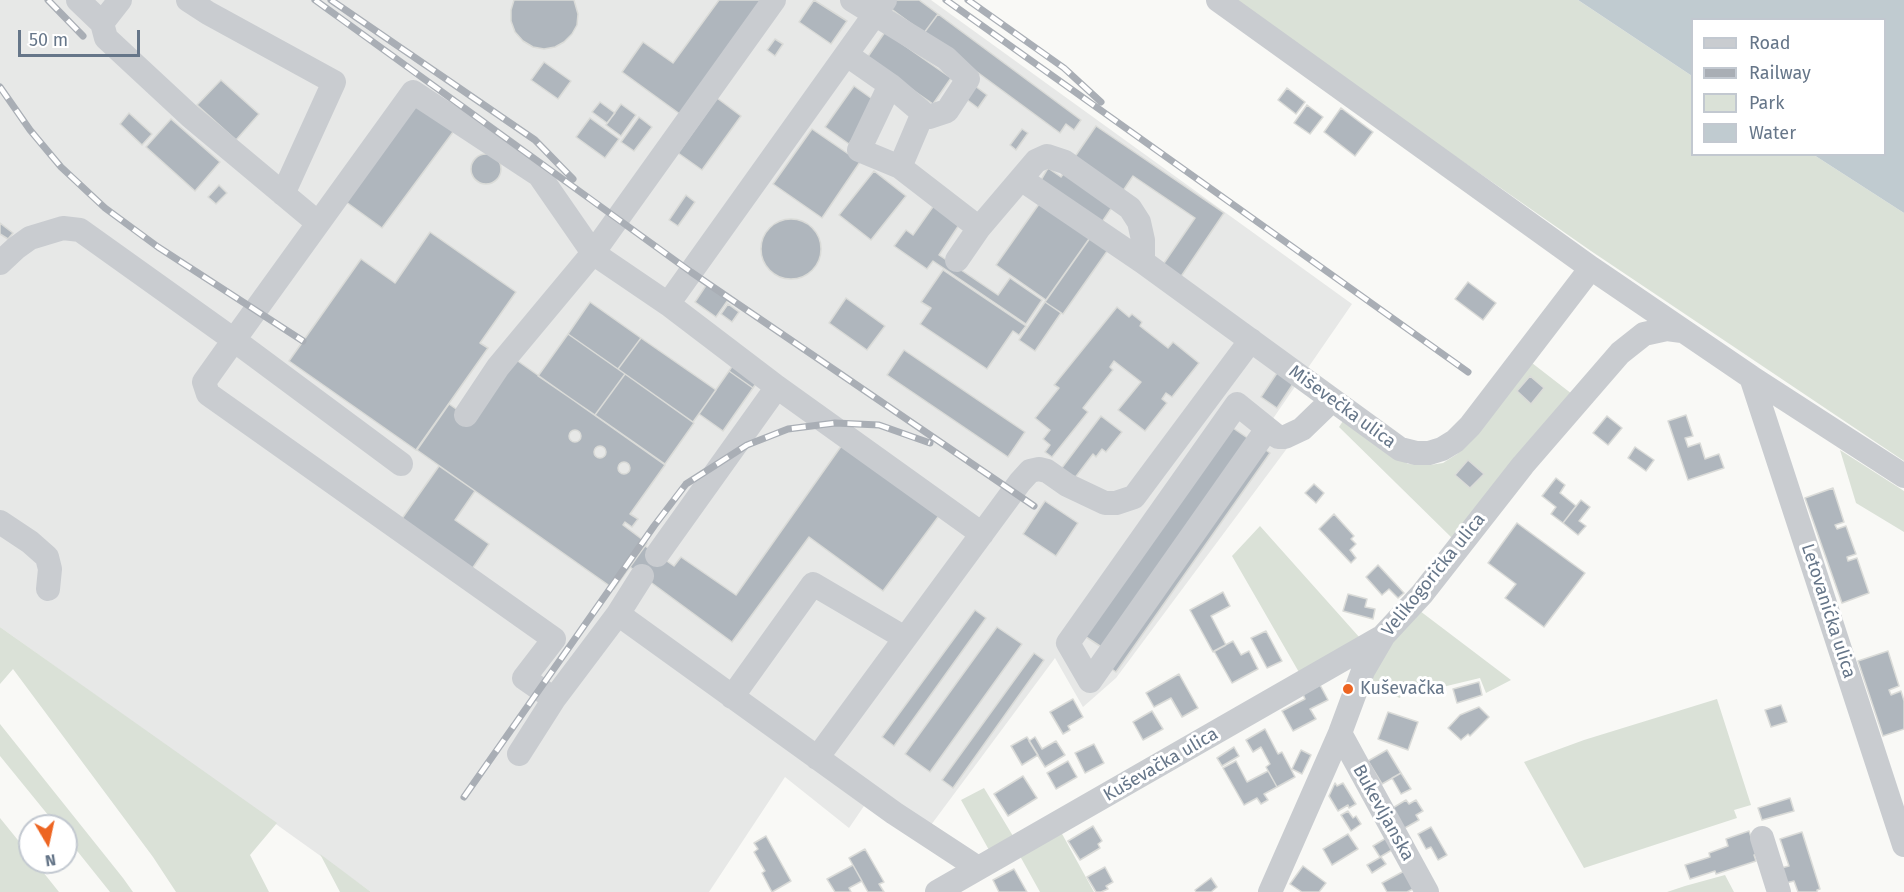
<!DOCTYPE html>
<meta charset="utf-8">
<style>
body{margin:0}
#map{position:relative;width:1904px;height:892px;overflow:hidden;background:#f9f9f6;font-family:"Fira Sans",sans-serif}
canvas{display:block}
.legend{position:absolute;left:1691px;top:18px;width:195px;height:138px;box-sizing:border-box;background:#fff;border:2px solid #c2c8d0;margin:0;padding:8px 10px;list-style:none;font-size:18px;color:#667689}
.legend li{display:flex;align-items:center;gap:12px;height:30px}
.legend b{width:30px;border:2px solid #c2c8d0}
.north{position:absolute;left:18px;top:814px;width:60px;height:60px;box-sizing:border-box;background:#fff;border:2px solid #c2c8d0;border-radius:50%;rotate:171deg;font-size:16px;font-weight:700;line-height:24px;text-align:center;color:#667689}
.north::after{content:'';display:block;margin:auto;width:21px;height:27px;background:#ed6522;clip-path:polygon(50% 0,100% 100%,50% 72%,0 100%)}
.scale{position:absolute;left:18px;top:30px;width:122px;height:27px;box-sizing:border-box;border:3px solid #667689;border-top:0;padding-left:8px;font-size:18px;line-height:21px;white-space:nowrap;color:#667689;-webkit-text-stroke:4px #fff;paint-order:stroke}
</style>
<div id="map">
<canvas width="1904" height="892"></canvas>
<ul class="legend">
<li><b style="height:8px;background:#c9ccd0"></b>Road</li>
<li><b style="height:8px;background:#a9aeb5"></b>Railway</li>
<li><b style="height:16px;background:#dae1d7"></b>Park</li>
<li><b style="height:16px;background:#c0cbd0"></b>Water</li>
</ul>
<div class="north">N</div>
<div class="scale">50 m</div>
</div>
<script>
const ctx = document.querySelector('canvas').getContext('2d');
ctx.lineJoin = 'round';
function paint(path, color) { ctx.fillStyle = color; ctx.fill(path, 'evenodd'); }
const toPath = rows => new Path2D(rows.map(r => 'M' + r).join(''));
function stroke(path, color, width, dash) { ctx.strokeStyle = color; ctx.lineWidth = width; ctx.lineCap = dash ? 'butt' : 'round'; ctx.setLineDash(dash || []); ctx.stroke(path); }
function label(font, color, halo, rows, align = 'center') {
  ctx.font = font + ' "Fira Sans",sans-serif'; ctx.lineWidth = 6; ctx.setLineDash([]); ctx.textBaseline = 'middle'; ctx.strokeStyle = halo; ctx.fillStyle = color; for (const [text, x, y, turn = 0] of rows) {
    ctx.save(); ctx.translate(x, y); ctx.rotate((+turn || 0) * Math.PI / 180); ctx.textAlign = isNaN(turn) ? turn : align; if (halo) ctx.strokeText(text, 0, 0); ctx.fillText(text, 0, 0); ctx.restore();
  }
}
paint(toPath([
 [0,0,931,0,1352,304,1272,420,1294,439,1116,678,1083,707,1055,658,931,825,877,787,849,828,785,777,709,892,371,892,0,627]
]), '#e7e8e7');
paint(toPath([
 [1231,0,1578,0,1692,76,1692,154,1814,155,1904,213,1904,461,1591,251],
 [1532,363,1572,394,1453,539,1339,427,1343,421,1408,464,1430,465,1443,463,1457,454],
 [1840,450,1904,491,1904,532,1856,503],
 [1260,526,1360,638,1300,674,1232,556],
 [1420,611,1511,680,1486,693,1480,678,1430,690,1407,681,1400,698,1369,686,1378,660,1392,641],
 [0,627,277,823,250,855,269,892,176,892,153,857,13,669,0,684],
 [1717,699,1751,805,1734,810,1737,818,1584,868,1524,762,1584,740],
 [0,724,123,878,133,892,110,892,66,837,66,826,57,826,0,756],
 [984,788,1013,836,989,850,961,800],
 [0,818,30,855,30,862,35,862,59,892,0,892],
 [1061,832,1094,892,1040,892,1020,856],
 [320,854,371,892,340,892],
 [1725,875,1734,892,1667,892,1685,886]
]), '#dae1d7');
paint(toPath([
 [1578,0,1904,0,1904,213,1814,155,1884,154,1884,20,1692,20,1692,76]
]), '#c0cbd0');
const building = toPath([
 [514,0,574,0,578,14,577,25,572,34,564,42,555,47,544,49,533,47,523,41,515,32,511,21,511,10,514,0],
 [719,0,768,0,684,117,622,72,643,42,673,63,719,0],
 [814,0,847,21,831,44,799,22,814,0],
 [896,0,919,0,938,14,924,33,890,8,896,0],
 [938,14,1081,120,1074,130,1066,124,1060,133,924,33,938,14],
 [885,32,951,78,933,104,867,58,885,32],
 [775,39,783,44,775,56,767,50,775,39],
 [544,62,571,81,558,99,531,80,544,62],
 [221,80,259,114,236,140,197,105,221,80],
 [854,86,878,103,849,144,825,127,854,86],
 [975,86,987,95,978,108,966,99,975,86],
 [1287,88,1305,102,1296,114,1278,100,1287,88],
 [717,98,741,116,702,170,678,153,717,98],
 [417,99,456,128,382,228,342,199,417,99],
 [600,102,615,113,607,123,592,112,600,102],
 [621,104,636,115,621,136,606,125,621,104],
 [1307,105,1323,117,1310,134,1294,123,1307,105],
 [1341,108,1373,132,1355,156,1324,132,1341,108],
 [129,113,152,134,142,145,120,124,129,113],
 [639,117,652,127,634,151,621,142,639,117],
 [590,118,619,139,605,158,576,137,590,118],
 [171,119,220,162,195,191,146,147,171,119],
 [1096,126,1224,213,1180,278,1162,266,1195,218,1133,176,1102,222,1041,180,1048,168,1061,177,1096,126],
 [812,129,860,162,822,218,773,184,812,129],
 [1022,129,1028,133,1016,150,1010,145,1022,129],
 '471 169a15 15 0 1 1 30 0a15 15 0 1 1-30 0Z',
 [874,171,906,196,871,240,839,215,874,171],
 [219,185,227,193,216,204,208,197,219,185],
 [1051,187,1101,222,1046,300,996,265,1051,187],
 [686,195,695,202,678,226,669,220,686,195],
 [937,201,963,219,939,255,998,295,1010,278,1042,300,1026,324,933,261,927,269,894,246,906,230,913,235,937,201],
 '761 249a30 30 0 1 1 60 0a30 30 0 1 1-60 0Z',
 [0,223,13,233,8,239,0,234,0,223],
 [430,232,516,292,480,343,488,348,416,450,289,361,361,259,395,283,430,232],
 [1090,238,1108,250,1063,314,1045,302,1090,238],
 [943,270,1026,326,1019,335,1013,331,987,369,920,324,931,308,921,302,943,270],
 [1468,282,1496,303,1483,320,1455,299,1468,282],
 [707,284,728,300,716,317,695,302,707,284],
 [846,298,885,326,867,350,829,323,846,298],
 [590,302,641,338,618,369,568,334,590,302],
 [1045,302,1061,313,1035,351,1019,340,1045,302],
 [728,304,739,312,732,322,721,314,728,304],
 [1117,307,1129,317,1132,314,1142,322,1140,326,1168,348,1173,342,1199,363,1172,397,1166,393,1162,399,1167,403,1145,431,1118,410,1141,382,1114,361,1110,367,1113,370,1083,408,1088,412,1052,457,1045,452,1050,445,1043,439,1050,430,1035,418,1059,388,1054,385,1117,307],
 [568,334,625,374,595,415,538,376,568,334],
 [641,338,716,390,693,422,618,369,641,338],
 [904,350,1025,432,1008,457,887,375,904,350],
 [515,359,665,465,630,514,638,519,632,527,625,522,623,525,647,543,614,589,417,450,449,404,472,420,515,359],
 [733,365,757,382,753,388,729,371,733,365],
 [1279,370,1295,381,1277,408,1261,397,1279,370],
 [729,371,753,388,723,431,699,414,729,371],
 [625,374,694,423,665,464,595,415,625,374],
 [1530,376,1544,388,1531,404,1517,391,1530,376],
 [1686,415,1693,436,1685,438,1688,447,1700,443,1705,459,1719,454,1724,468,1688,480,1668,421,1686,415],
 [1101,416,1122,432,1106,452,1102,449,1096,457,1093,454,1074,479,1061,469,1101,416],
 [1607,416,1622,428,1608,445,1593,433,1607,416],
 [1230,426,1249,439,1103,648,1083,635,1230,426],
 '569 436a6 6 0 1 1 12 0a6 6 0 1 1-12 0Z',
 [842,445,941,513,883,591,809,537,732,642,630,567,645,546,674,566,681,557,736,595,842,445],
 '594 452a6 6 0 1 1 12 0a6 6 0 1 1-12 0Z',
 [1260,446,1270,453,1116,672,1106,665,1260,446],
 [1635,447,1654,460,1646,471,1628,458,1635,447],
 [1468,460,1484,474,1470,488,1455,475,1468,460],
 '618 468a6 6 0 1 1 12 0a6 6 0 1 1-12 0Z',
 [439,466,475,491,455,520,489,544,472,569,401,520,439,466],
 [1556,478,1565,485,1560,493,1576,506,1563,523,1551,514,1556,507,1542,496,1556,478],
 [1314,484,1324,493,1316,503,1305,493,1314,484],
 [1833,488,1844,522,1835,525,1837,529,1846,526,1856,554,1847,557,1848,561,1857,558,1869,593,1842,603,1805,498,1833,488],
 [1581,500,1590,507,1579,521,1586,526,1578,535,1563,523,1581,500],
 [1045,501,1078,523,1056,556,1023,534,1045,501],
 [1334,514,1354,536,1351,539,1356,544,1350,550,1356,558,1351,563,1319,529,1334,514],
 [1517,523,1585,573,1544,627,1505,598,1516,584,1488,563,1517,523],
 [1378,565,1404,593,1398,598,1389,589,1382,595,1366,577,1378,565],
 [1223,592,1230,606,1211,616,1226,645,1213,652,1190,610,1223,592],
 [1348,594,1367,599,1365,607,1375,609,1373,619,1343,611,1348,594],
 [975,610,986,618,894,746,882,737,975,610],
 [997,627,1022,644,930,772,905,754,997,627],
 [1266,631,1282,661,1267,668,1251,638,1266,631],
 [1233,641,1241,655,1249,651,1258,669,1232,683,1214,651,1233,641],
 [1888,651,1899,686,1889,690,1891,695,1901,691,1904,701,1904,729,1883,736,1858,661,1888,651],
 [1034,653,1044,660,953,788,942,780,1034,653],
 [1179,674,1198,708,1182,717,1171,698,1154,707,1146,693,1179,674],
 [1479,682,1482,695,1457,703,1453,689,1479,682],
 [1320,685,1328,700,1310,709,1316,719,1293,731,1282,711,1305,699,1303,694,1320,685],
 [1073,699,1083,717,1068,726,1070,730,1063,734,1050,712,1073,699],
 [1781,705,1787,722,1771,727,1765,710,1781,705],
 [1479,707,1489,717,1470,736,1468,734,1461,740,1448,728,1460,715,1479,707],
 [1152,711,1163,729,1143,740,1133,722,1152,711],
 [1388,712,1418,722,1408,750,1378,739,1388,712],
 [1265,729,1278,754,1282,752,1295,777,1277,787,1266,767,1270,764,1261,747,1253,752,1246,740,1265,729],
 [1027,737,1038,755,1022,765,1011,746,1027,737],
 [1035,737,1042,749,1056,741,1065,755,1045,767,1029,741,1035,737],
 [1094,744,1104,763,1085,773,1075,753,1094,744],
 [1234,747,1239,756,1222,766,1217,758,1234,747],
 [1301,750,1311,755,1302,774,1292,769,1301,750],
 [1387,750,1401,773,1382,784,1368,761,1387,750],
 [1068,761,1077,777,1056,789,1047,773,1068,761],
 [1236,761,1247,782,1268,771,1277,787,1264,794,1268,800,1261,804,1257,798,1244,805,1223,768,1236,761],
 [1401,773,1411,789,1401,794,1392,778,1401,773],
 [1023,776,1037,798,1008,816,994,794,1023,776],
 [1335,783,1337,786,1343,783,1356,804,1349,808,1348,805,1338,811,1329,796,1335,783],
 [1790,798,1794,811,1762,820,1758,808,1790,798],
 [1406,800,1409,804,1416,800,1423,811,1416,815,1419,820,1403,829,1391,809,1406,800],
 [1348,811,1353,818,1356,816,1361,824,1351,831,1341,815,1348,811],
 [1093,826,1102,841,1098,844,1100,848,1080,860,1068,841,1093,826],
 [1431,827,1447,855,1438,860,1431,847,1426,849,1418,834,1431,827],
 [1749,831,1755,848,1761,853,1754,855,1756,861,1716,874,1715,871,1690,879,1685,865,1710,857,1709,853,1728,846,1726,839,1749,831],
 [1802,832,1820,889,1817,890,1817,892,1798,892,1794,881,1786,883,1781,868,1789,866,1780,839,1802,832],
 [1348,834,1358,849,1332,865,1323,849,1348,834],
 [766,836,791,881,772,892,762,873,765,871,754,852,758,849,754,843,766,836],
 [1388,837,1395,848,1380,857,1373,846,1388,837],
 [865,849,884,882,879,884,884,892,868,892,849,858,865,849],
 [1381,857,1386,864,1372,873,1367,865,1381,857],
 [853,865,862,881,849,888,851,892,835,892,827,879,853,865],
 [1303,866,1326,883,1319,892,1302,892,1290,884,1303,866],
 [1105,867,1113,882,1106,886,1108,889,1101,892,1096,892,1087,877,1105,867],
 [1014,869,1027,892,999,892,993,880,1014,869],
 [1406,870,1415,888,1407,892,1387,892,1382,883,1406,870],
 [1211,878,1217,887,1211,892,1196,892,1195,890,1211,878]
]);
paint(building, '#afb6bd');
stroke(building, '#dadbd8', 1.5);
stroke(toPath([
 [78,0,102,23,106,38,190,116,318,223],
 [188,0,208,13,334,82,283,194],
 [852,0,946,58,968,79,947,111,929,117,923,113,900,167],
 [885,0,668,304,777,387,982,534],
 [1218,0,1591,268,1751,377,1904,476],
 [102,23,120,0],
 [847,55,890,85,923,113],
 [890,85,859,150,900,167,979,228],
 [1021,179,1143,262],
 [957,260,979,228,1036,161,1047,156,1065,162,1130,208,1139,222,1143,240,1143,262,1400,449,1416,453,1429,453,1442,449,1455,441,1470,426,1591,268],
 [0,263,16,248,30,238,63,228,80,230,234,340,204,382,208,394,554,639,524,678,554,699],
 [668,304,593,253,774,0],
 [1751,377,1904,845],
 [1267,429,1090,681,1068,643,1237,404,1278,437,1285,437,1302,429,1332,400],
 [401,464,234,340,413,92,539,175,593,253,498,367,466,415],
 [0,522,30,542,47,557,50,569,48,589],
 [657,555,777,387],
 [618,614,894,813,978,868],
 [732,697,813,584,905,638],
 [1340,733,1427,892],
 [519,754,554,699,618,614,642,576],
 [817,758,1020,482,1030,471,1039,469,1047,471,1067,485,1105,503,1116,503,1134,497,1251,340],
 [1762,838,1779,892],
 [937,892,1380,638],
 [1270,892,1340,733,1363,671,1384,635,1422,594,1523,465,1620,353,1644,334,1667,329,1682,331]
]), '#c9ccd0', 24);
const rail = toPath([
 [48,0,83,36],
 [315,0,691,272,1034,506],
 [331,0,535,140,573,179],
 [946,0,1468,372],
 [968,0,1064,68,1101,102],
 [0,87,30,130,61,167,105,208,158,247,303,341],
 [464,797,654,526,686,484,747,445,788,429,835,423,879,425,930,443]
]);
stroke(rail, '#a9aeb5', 7);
stroke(rail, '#fff', 4.5, [14]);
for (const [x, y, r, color] of [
 [1348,689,6,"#ed6522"]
]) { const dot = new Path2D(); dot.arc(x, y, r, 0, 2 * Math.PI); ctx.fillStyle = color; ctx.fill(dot); stroke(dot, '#fff', 2); }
label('18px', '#667689', '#fff', [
 ["Miševečka ulica",1342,407,36],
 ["Velikogorička ulica",1434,575,-51],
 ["Letovanićka ulica",1828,611,72],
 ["Kuševačka ulica",1161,765,-30],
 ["Bukevljanska",1383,813,61]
]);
label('18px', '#667689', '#fff', [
 ["Kuševačka",1360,689]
], 'left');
</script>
